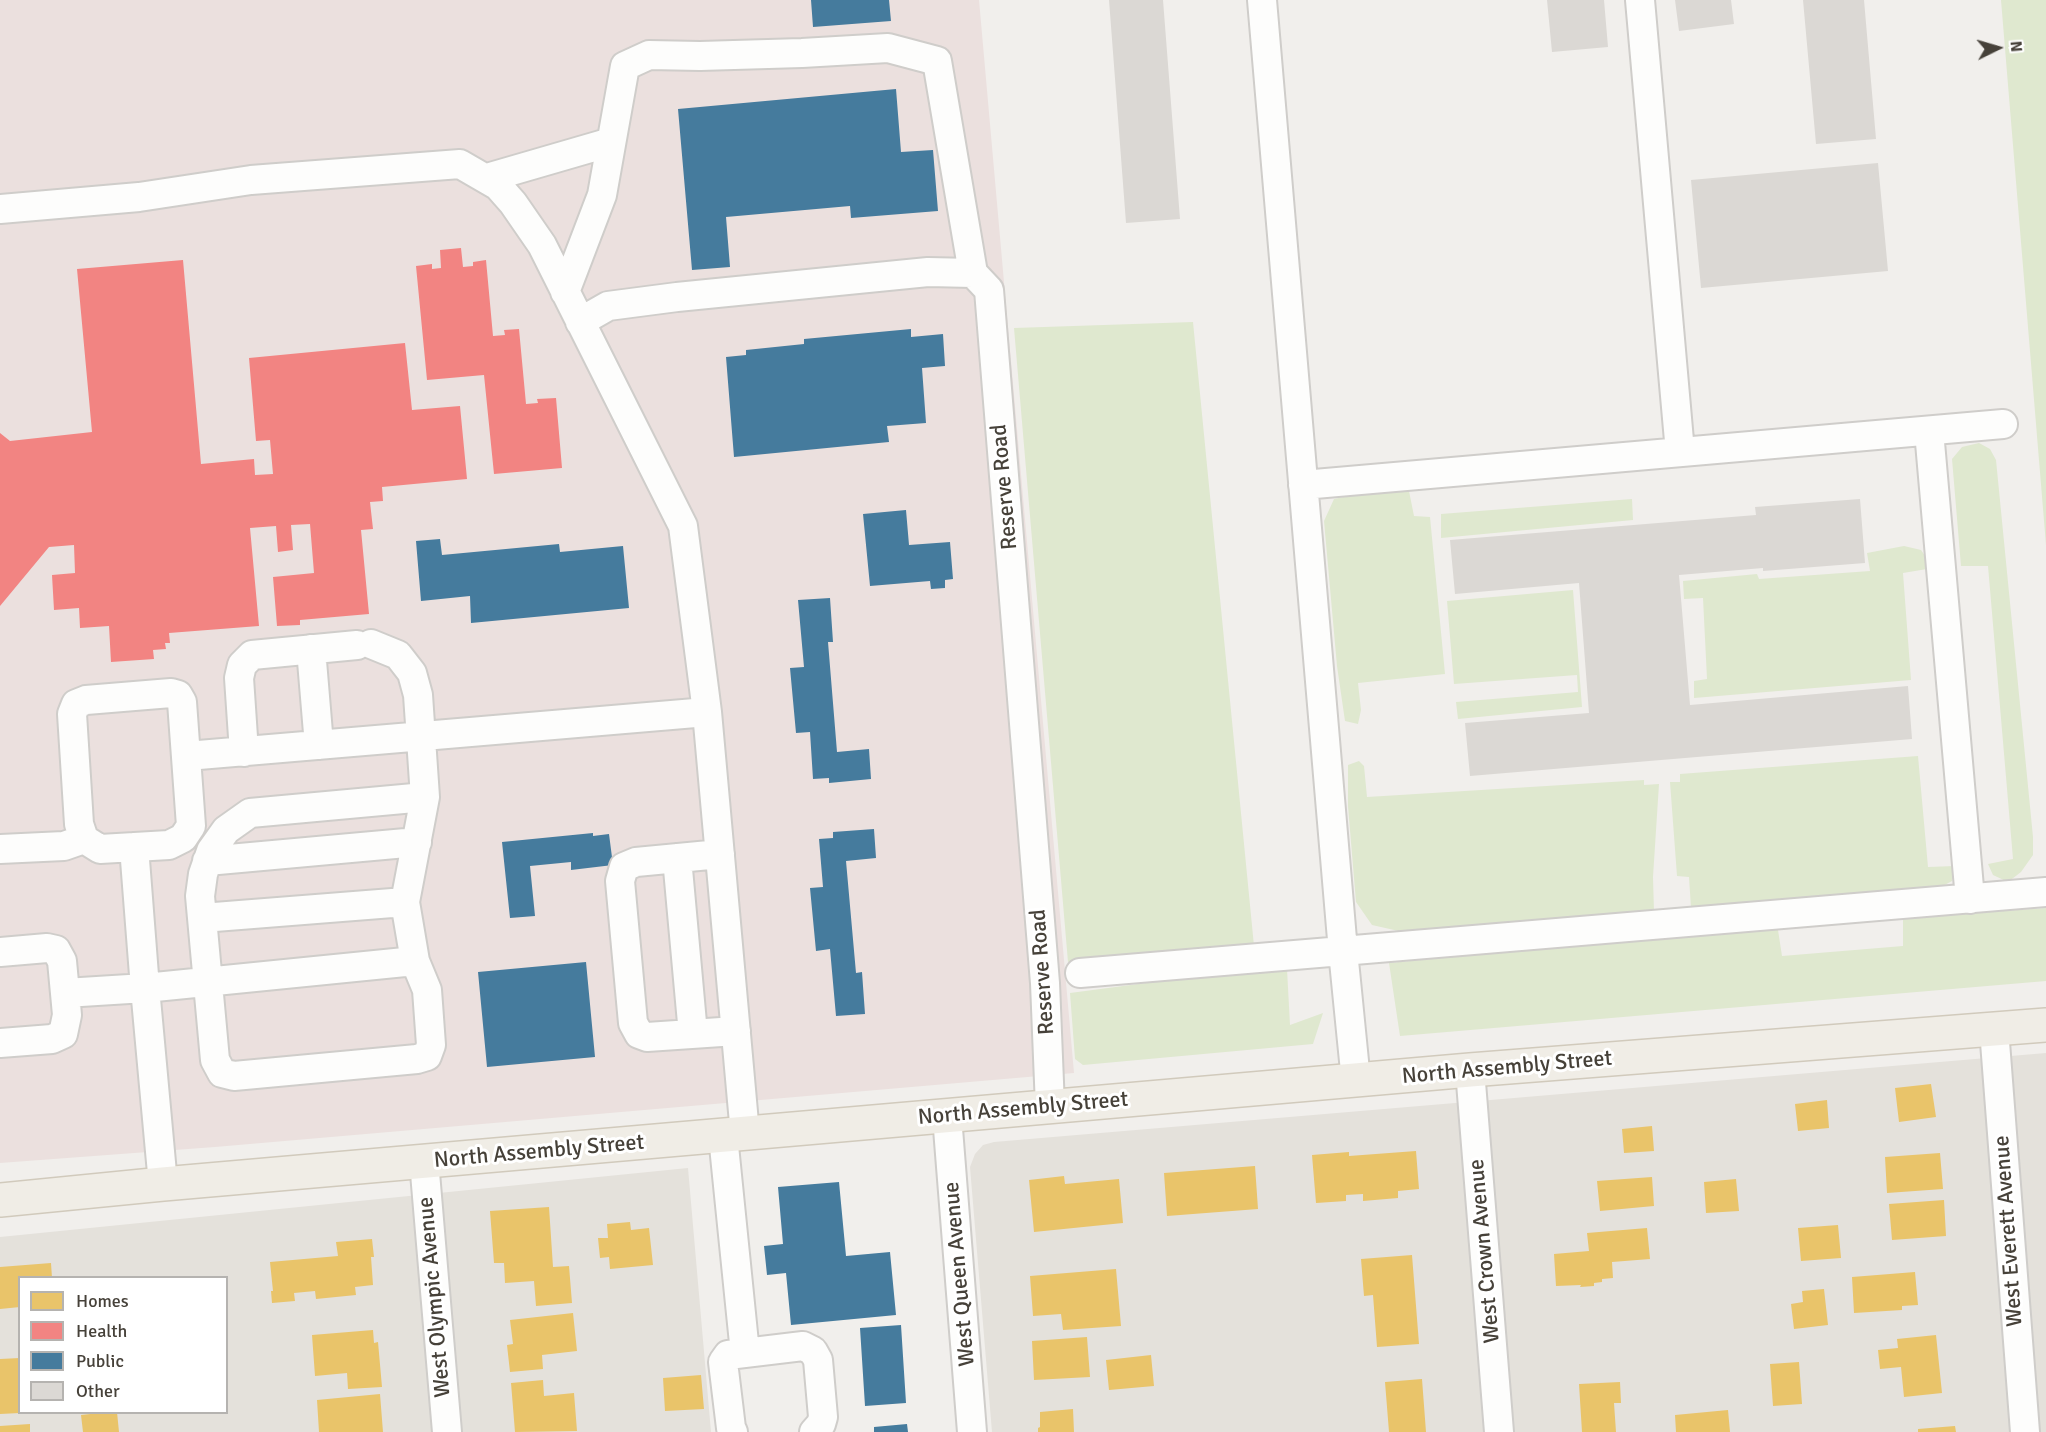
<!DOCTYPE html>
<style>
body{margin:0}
#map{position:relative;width:2046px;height:1432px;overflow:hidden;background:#f1efec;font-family:Signika,sans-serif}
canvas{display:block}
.legend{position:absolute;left:18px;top:1276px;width:210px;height:138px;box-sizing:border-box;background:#fff;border:2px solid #b5b3b0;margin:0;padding:8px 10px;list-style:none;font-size:18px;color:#464139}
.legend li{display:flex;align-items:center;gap:12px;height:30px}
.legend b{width:30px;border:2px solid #b5b3b0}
.north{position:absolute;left:1968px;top:18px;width:60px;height:60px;-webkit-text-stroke:4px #fff;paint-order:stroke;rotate:85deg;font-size:16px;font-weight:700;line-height:24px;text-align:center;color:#464139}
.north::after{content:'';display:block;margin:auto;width:21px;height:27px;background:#464139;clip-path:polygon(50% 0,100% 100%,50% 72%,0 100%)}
</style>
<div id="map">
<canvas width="2046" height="1432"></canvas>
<ul class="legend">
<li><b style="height:16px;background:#e9c46a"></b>Homes</li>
<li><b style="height:16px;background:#f28482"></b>Health</li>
<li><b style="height:16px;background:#457b9d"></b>Public</li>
<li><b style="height:16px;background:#dbd8d4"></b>Other</li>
</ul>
<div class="north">N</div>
</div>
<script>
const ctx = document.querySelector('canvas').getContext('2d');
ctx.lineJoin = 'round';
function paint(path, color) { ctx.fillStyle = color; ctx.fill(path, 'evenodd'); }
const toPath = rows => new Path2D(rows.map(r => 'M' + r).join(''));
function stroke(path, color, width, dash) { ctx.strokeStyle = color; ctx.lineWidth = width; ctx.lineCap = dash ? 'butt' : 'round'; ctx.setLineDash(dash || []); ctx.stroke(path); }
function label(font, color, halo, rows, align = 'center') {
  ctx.font = font + ' Signika,sans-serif'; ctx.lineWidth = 6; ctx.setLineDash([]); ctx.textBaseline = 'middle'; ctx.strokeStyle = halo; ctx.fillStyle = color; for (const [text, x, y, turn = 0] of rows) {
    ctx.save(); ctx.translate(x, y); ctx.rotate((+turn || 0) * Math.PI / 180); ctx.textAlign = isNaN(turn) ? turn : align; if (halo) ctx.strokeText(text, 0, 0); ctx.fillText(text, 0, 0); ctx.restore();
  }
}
paint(toPath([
 [2046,1053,2046,1432,992,1432,970,1167,975,1154,983,1145,994,1142],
 [688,1168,711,1432,0,1432,0,1237],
 [20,1278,226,1278,226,1412,20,1412]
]), '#e4e1db');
paint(toPath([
 [0,0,979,0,1074,1073,215,1147,0,1163]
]), '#ebe0de');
paint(toPath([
 [2001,0,2046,0,2046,545],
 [1193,322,1254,946,1068,962,1014,328],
 [1979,443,1990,449,1996,460,2033,837,2033,855,2021,872,2008,882,1993,875,1988,864,2013,859,1988,566,1961,566,1952,459,1962,447],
 [1409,491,1414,516,1430,517,1445,674,1358,683,1361,710,1358,724,1345,721,1337,666,1324,521,1334,499,1367,492],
 [1632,499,1633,520,1441,538,1441,514],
 [1904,546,1921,550,1928,560,1927,569,1903,573,1911,680,1694,698,1694,681,1707,679,1703,598,1684,599,1683,581,1757,574,1759,579,1870,571,1867,553],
 [1573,590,1582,707,1458,719,1456,702,1578,692,1577,675,1454,684,1447,601],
 [1918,756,1928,867,1955,866,1952,881,1937,889,1691,908,1689,877,1677,876,1670,782,1680,782,1680,774],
 [1359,761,1364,766,1367,797,1644,780,1644,785,1659,784,1653,877,1654,912,1403,932,1372,925,1356,902,1348,806,1348,765],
 [2046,908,2046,981,1400,1036,1389,963,1760,928,1778,930,1782,956,1903,946,1903,918],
 [1287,969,1290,1025,1323,1013,1313,1044,1083,1065,1075,1059,1070,993,1161,981]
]), '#dfe8cf');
paint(toPath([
 [1931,1084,1936,1117,1899,1122,1895,1088],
 [1827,1100,1829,1128,1798,1131,1795,1104],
 [1652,1126,1654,1151,1624,1153,1622,1129],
 [1416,1151,1419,1189,1398,1191,1398,1198,1363,1201,1363,1194,1346,1195,1346,1201,1316,1203,1312,1155,1349,1152,1349,1156],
 [1940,1153,1943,1189,1887,1193,1885,1157],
 [1255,1166,1258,1209,1167,1216,1164,1173],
 [1064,1176,1065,1184,1119,1179,1123,1223,1034,1232,1029,1180],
 [1652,1177,1654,1206,1600,1211,1597,1181],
 [1736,1179,1739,1211,1706,1213,1704,1182],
 [1944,1200,1946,1236,1892,1240,1889,1204],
 [549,1207,553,1267,569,1266,572,1303,536,1306,534,1281,505,1283,504,1263,494,1263,490,1211],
 [630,1222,631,1230,649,1228,653,1265,610,1269,609,1257,600,1258,598,1238,608,1238,607,1224],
 [1838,1225,1841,1258,1801,1261,1798,1228],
 [1647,1228,1650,1259,1612,1262,1613,1278,1602,1279,1602,1282,1594,1283,1594,1286,1580,1287,1581,1285,1556,1286,1554,1254,1589,1251,1587,1233],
 [372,1239,374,1257,371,1257,373,1285,355,1287,356,1295,316,1299,315,1291,294,1293,295,1301,272,1303,271,1291,273,1291,270,1262,338,1256,336,1242],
 [1412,1255,1419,1344,1377,1347,1373,1295,1364,1296,1361,1259],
 [51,1263,52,1278,20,1278,20,1307,0,1309,0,1267],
 [1116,1269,1121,1326,1063,1330,1061,1314,1033,1316,1030,1276],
 [1915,1272,1918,1305,1902,1306,1902,1310,1854,1313,1852,1277],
 [1824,1289,1828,1325,1794,1329,1791,1304,1803,1302,1802,1291],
 [573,1313,577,1351,542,1355,543,1369,510,1372,507,1345,513,1344,510,1320],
 [373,1330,374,1343,378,1342,382,1387,348,1389,347,1373,315,1376,312,1335],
 [1936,1335,1942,1393,1904,1397,1901,1367,1880,1369,1878,1350,1898,1348,1897,1339],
 [1087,1337,1090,1377,1034,1380,1032,1341],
 [1151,1355,1154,1386,1109,1390,1106,1360],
 [20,1358,20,1413,0,1414,0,1359],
 [1799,1362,1802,1404,1773,1406,1770,1364],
 [701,1375,704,1409,665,1411,663,1378],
 [1422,1379,1426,1432,1389,1432,1385,1382],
 [543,1380,544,1396,574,1393,577,1431,515,1432,511,1383],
 [1620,1382,1621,1403,1614,1403,1616,1432,1582,1432,1579,1384],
 [380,1394,383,1432,319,1432,317,1400],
 [1073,1409,1074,1432,1038,1432,1038,1428,1040,1427,1040,1412],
 [1728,1410,1730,1432,1676,1432,1675,1415],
 [109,1412,117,1412,119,1432,83,1432,81,1415],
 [30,1424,30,1432,0,1432,0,1426],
 [1955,1426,1956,1432,1918,1432,1918,1429]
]), '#e9c46a');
paint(toPath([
 [461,248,463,267,473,266,473,262,486,260,493,336,505,335,504,330,519,329,526,404,538,403,537,399,556,398,562,468,494,474,484,375,427,380,416,266,432,264,432,269,441,268,440,250],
 [183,260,201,464,254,459,255,475,273,474,270,440,256,441,249,358,405,343,412,410,460,406,467,479,382,487,383,501,370,502,373,529,361,530,369,614,300,620,300,625,277,626,273,577,314,573,310,524,291,525,293,550,278,552,276,526,250,528,259,626,169,633,170,643,165,643,166,649,153,650,154,659,111,662,109,626,80,628,79,608,54,610,52,575,75,573,74,545,49,547,0,606,0,433,10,441,92,432,77,269]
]), '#f28482');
paint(toPath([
 [811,0,889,0,891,21,813,27],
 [896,89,901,152,933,150,938,211,851,218,850,206,726,217,730,267,692,270,678,109],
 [911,329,911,337,943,334,945,366,922,368,926,423,887,426,889,442,734,457,726,357,746,355,746,350,804,344,804,339],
 [906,510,909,545,950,542,953,579,945,580,945,588,931,589,930,581,870,586,863,514],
 [440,539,442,555,559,544,560,552,623,546,629,608,471,623,470,596,421,601,416,541],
 [830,598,833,642,828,642,837,752,869,749,871,779,829,783,829,778,813,779,810,732,796,733,790,668,804,667,798,600],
 [874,829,876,858,846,861,856,973,862,972,865,1014,836,1016,830,949,816,951,810,888,823,887,819,839,833,838,833,832],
 [593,833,593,836,609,834,613,865,571,870,571,862,530,866,535,916,510,918,502,842],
 [586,962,595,1057,487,1067,478,972],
 [839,1182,846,1256,890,1252,896,1315,791,1325,786,1273,767,1275,764,1246,783,1244,778,1187],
 [901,1325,906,1403,865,1406,860,1328],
 [907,1424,908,1432,874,1432,874,1427]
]), '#457b9d');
paint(toPath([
 [1109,0,1163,0,1180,219,1126,223],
 [1547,0,1604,0,1608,47,1552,52],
 [1675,0,1731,0,1734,24,1679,31],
 [1803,0,1864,0,1876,139,1816,144],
 [1878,163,1888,271,1701,288,1691,180],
 [1860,499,1865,563,1763,571,1763,568,1679,575,1690,705,1908,686,1912,739,1470,776,1465,723,1589,713,1579,583,1455,594,1450,540,1756,515,1755,507]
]), '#dbd8d4');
const minor = toPath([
 [1262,0,1343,951,1356,1081],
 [1640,0,1680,452],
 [487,178,611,142],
 [0,209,139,197,251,180,460,164,498,186,513,203,542,245,683,526,707,712,745,1134],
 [565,292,602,195,625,66,649,55,700,56,802,53,888,48,937,61,973,273],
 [580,322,608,306,677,297,928,272,973,273,989,290,1045,983,1050,1107],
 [1929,431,1970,899],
 [1303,485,2003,424],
 [371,644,398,655,412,673,418,695,425,797,405,902],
 [311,649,319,745],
 [171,693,178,695,182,702,191,826,183,838,169,845,100,849,84,839,79,824,72,714,76,704,86,700,171,693],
 [244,752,239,678,242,665,252,655,357,645],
 [187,756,707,712],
 [134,847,145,988,163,1184],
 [0,849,64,846,84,839],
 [720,854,636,862,624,867,620,881,633,1023,639,1034,647,1037,736,1031],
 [677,858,693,1034],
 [207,861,417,842],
 [405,902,415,961,427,990,431,1045,427,1056,417,1059,234,1076,222,1073,215,1060,202,918,405,902],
 [202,918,200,896,203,874,211,851,226,830,250,813,425,797],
 [0,952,47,948,56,950,62,961,67,1015,63,1034,52,1039,0,1043],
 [1080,973,2046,892],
 [65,993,145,988,415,961],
 [1994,1029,2025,1432],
 [1470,1070,1499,1432],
 [947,1116,972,1432],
 [723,1136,745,1353],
 [424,1161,447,1432],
 [733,1432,731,1428,723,1362,728,1355,803,1346,813,1351,818,1360,823,1417,821,1424,814,1432]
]);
const major = toPath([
 [0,1200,163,1184,1470,1070,2046,1025]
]);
stroke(minor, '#cfcdca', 32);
stroke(major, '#d1cabc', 36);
stroke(minor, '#fdfdfc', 28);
stroke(major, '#f0ede6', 33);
label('22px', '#464139', '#fff', [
 ["Reserve Road",1005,487,-95],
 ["Reserve Road",1043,972,-94],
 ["North Assembly Street",1507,1068,-5],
 ["North Assembly Street",1023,1109,-5],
 ["North Assembly Street",539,1152,-5],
 ["West Everett Avenue",2009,1231,-94],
 ["West Crown Avenue",1485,1251,-95],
 ["West Queen Avenue",960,1274,-95],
 ["West Olympic Avenue",435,1297,-95]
]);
</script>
